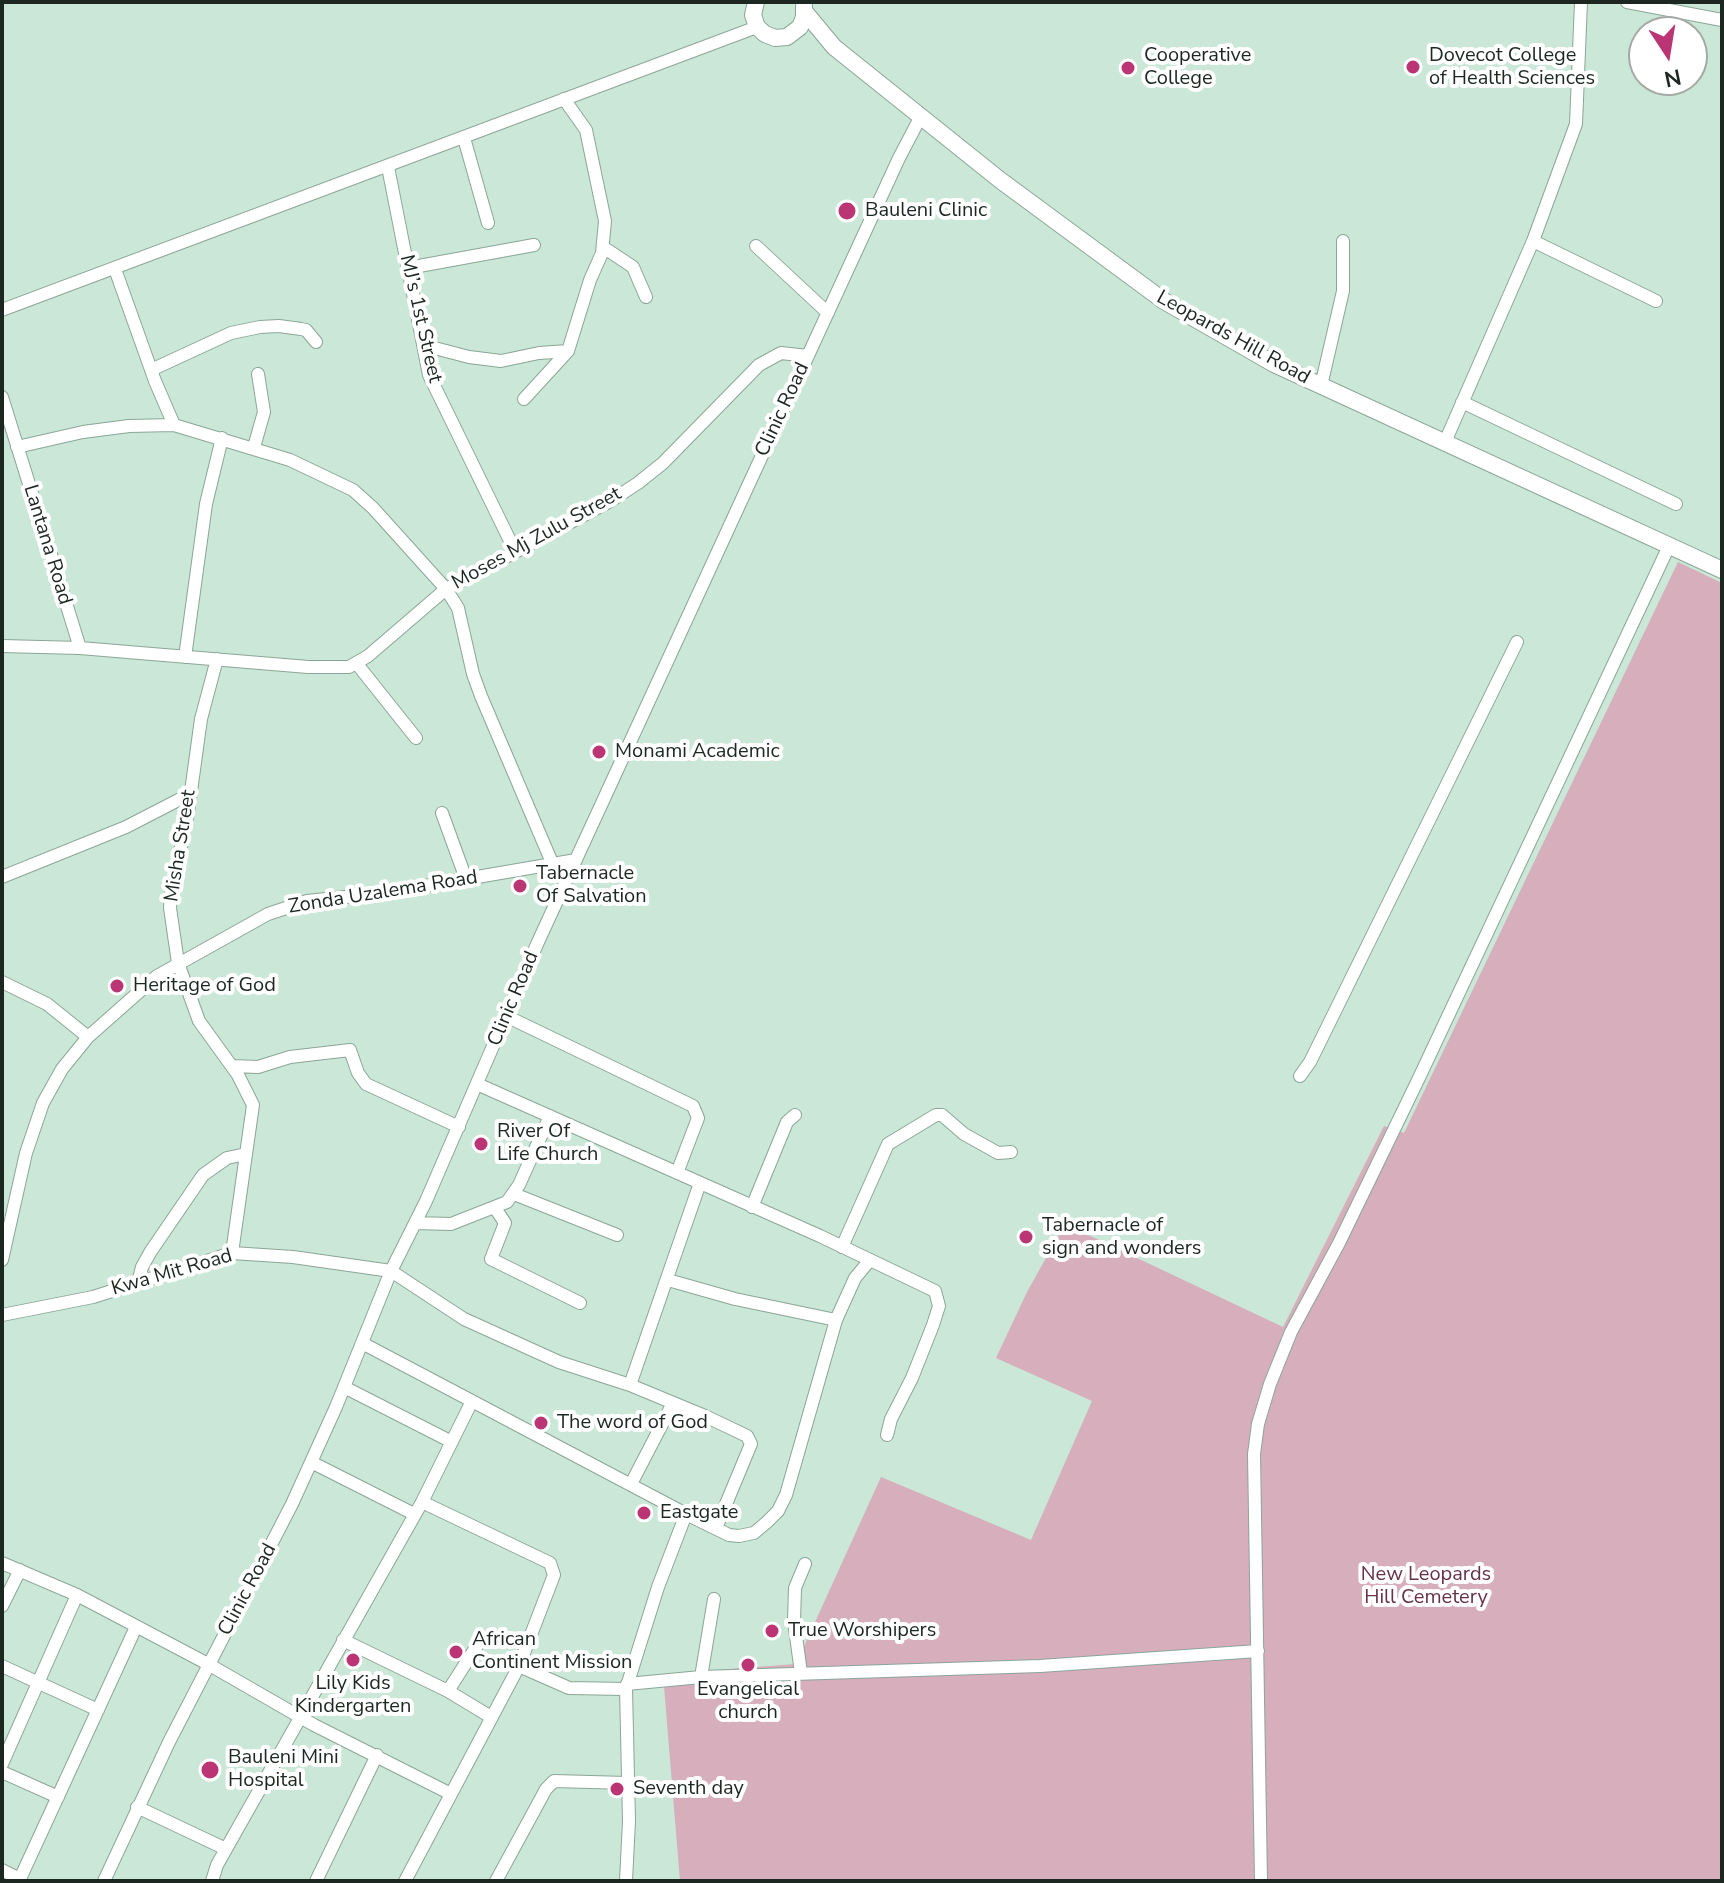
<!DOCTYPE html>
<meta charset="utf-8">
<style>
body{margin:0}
#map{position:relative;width:1724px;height:1883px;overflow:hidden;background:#cae7d7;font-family:"Nunito Sans",sans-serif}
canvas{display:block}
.frame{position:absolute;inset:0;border:4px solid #1c2721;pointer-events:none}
.north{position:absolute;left:1628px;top:16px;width:80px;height:80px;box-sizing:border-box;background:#fff;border:2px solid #a4a9a6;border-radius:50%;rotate:168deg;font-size:22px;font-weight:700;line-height:32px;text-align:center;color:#1c2721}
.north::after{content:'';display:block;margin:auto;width:28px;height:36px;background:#bb3473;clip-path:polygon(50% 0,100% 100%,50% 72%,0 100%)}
</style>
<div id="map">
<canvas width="1724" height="1883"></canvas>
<div class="frame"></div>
<div class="north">N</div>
</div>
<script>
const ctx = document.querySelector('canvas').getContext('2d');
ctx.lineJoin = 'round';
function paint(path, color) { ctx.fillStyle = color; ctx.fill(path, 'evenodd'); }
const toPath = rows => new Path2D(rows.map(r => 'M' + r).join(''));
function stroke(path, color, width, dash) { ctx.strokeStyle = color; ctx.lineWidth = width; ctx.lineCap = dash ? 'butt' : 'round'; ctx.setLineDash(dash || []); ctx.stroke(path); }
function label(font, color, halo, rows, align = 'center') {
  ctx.font = font + ' "Nunito Sans",sans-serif'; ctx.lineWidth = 8; ctx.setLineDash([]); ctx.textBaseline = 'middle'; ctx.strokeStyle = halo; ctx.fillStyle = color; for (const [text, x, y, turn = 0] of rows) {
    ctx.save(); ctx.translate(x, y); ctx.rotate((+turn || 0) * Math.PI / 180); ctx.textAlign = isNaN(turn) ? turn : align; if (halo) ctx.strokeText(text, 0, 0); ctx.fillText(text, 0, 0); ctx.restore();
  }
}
paint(toPath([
 [1678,562,1722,583,1722,1881,680,1881,663,1674,796,1664,881,1477,1031,1540,1092,1401,996,1358,1027,1292,1065,1224,1283,1327,1384,1126,1404,1133]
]), '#d6aebc');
const minor = toPath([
 [1627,2,1722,20],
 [464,138,488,223],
 [388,167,429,375,515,551],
 [1533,241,1656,301],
 [756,246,828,313],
 [603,247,633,267,646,297],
 [408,268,534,245],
 [115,269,155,381,174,425],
 [2,310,757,27],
 [423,345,469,357,501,361,539,353,568,351,590,280,602,253,605,221,586,130,564,99],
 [151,370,231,333,260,327,279,326,301,329,306,330,316,342],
 [1321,386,1343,291,1343,241],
 [2,397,80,648],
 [524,399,568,351],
 [1462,402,1676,504],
 [1445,442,1533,241,1576,124,1581,2],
 [17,447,83,432,129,426,174,425,290,460,353,490,373,508,446,589,458,608,473,674,481,696,553,865],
 [254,447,264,412,258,374],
 [2,646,80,648,308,667,349,667,368,656,446,589,612,500,638,483,663,463,759,365,781,353,808,356],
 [185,657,206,504,222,438],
 [217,659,201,719,188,813,171,894,170,908,178,963,199,1021,238,1075,253,1105,232,1253],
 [357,664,416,738],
 [442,813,466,879],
 [2,877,126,827,190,794],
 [2,982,47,1004,88,1037],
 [506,1016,693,1106,698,1118,677,1173],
 [232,1066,258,1067,290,1057,350,1050,358,1073,366,1084,459,1127],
 [1300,1076,1310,1062,1517,642],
 [477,1084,820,1236,935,1291,939,1306,933,1325,912,1378,891,1419,887,1435],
 [514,1194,617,1235],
 [752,1207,787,1122,795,1115],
 [495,1208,505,1223,491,1259,580,1303],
 [415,1223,451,1224,507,1202,519,1185,550,1116],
 [842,1247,888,1144,936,1115,942,1115,964,1134,998,1153,1011,1152],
 [2,1260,26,1153,43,1103,62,1069,88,1037,157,976,268,914,307,901,384,893,576,860],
 [668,1280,735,1299,836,1320],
 [138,1283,142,1267,151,1251,203,1175,227,1158,246,1154],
 [2,1315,93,1297,232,1253,293,1257,391,1271,464,1319,559,1362,630,1385,705,1416,747,1436,751,1444,716,1528],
 [362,1343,686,1514,729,1535,739,1536,754,1533,767,1522,778,1511,786,1495,836,1320,855,1278,870,1260],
 [630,1385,700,1183],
 [344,1387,452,1442],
 [311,1462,414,1514],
 [631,1484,673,1403],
 [2,1563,77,1595,208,1664,314,1725,449,1793],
 [2,1606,20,1570],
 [343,1640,448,1691,491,1717],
 [2,1666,98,1710],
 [519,1666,569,1688,626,1689],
 [801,1673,794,1621,795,1588,805,1564],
 [701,1677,714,1599],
 [627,1684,701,1677,1040,1666,1258,1651],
 [448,1691,478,1644],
 [2,1764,77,1595],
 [2,1772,58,1797],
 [137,1807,226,1849],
 [2,1870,20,1879],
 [19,1881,136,1627],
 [104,1881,169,1742,292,1504,336,1407,391,1271,426,1201,538,942,899,158,921,116],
 [212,1881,217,1865,422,1502,472,1401],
 [316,1881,377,1755],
 [405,1881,519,1666,554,1575,550,1563,422,1502],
 [496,1881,546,1789,554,1781,627,1783],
 [626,1881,629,1821,626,1689,658,1587,686,1514],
 [1261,1881,1254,1454,1258,1424,1270,1384,1291,1332,1339,1243,1418,1080,1669,546]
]);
const major = toPath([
 [756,2,753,15,757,27,765,34,775,38,787,37,800,27,804,17,804,6],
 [805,12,834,47,1000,180,1164,301,1274,364,1722,570]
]);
stroke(minor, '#8ba697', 14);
stroke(major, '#8ba697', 18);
stroke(minor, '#fff', 12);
stroke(major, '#fff', 16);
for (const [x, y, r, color] of [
 [1413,67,8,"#bb3473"],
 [1128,68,8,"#bb3473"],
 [847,211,10,"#bb3473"],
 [599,752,8,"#bb3473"],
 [520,886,8,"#bb3473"],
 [117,986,8,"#bb3473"],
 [481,1144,8,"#bb3473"],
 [1026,1237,8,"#bb3473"],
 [541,1423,8,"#bb3473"],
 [644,1513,8,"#bb3473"],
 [772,1631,8,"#bb3473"],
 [456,1652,8,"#bb3473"],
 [353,1660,8,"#bb3473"],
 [748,1665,8,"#bb3473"],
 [210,1770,10,"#bb3473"],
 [617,1789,8,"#bb3473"]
]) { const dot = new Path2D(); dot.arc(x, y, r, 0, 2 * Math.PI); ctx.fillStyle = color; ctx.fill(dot); stroke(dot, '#fff', 3); }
label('20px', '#1c2721', '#fff', [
 ["Cooperative",1144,56],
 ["College",1144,79],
 ["Dovecot College",1429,56],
 ["of Health Sciences",1429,79],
 ["Bauleni Clinic",865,211],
 ["Monami Academic",615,752],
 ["Tabernacle",536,874],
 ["Of Salvation",536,897],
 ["Heritage of God",133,986],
 ["River Of",497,1132],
 ["Life Church",497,1155],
 ["Tabernacle of",1042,1226],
 ["sign and wonders",1042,1249],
 ["The word of God",557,1423],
 ["Eastgate",660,1513],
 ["True Worshipers",788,1631],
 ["African",472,1640],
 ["Continent Mission",472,1663],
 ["Lily Kids",353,1684,"center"],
 ["Kindergarten",353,1707,"center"],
 ["Evangelical",748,1690,"center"],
 ["church",748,1713,"center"],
 ["Bauleni Mini",228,1758],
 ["Hospital",228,1781],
 ["Seventh day",633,1789]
], 'left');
label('20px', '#1c2721', '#fff', [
 ["MJ’s 1st Street",420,319,77],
 ["Leopards Hill Road",1233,338,29],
 ["Clinic Road",783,410,-65],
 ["Moses Mj Zulu Street",537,539,-29],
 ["Lantana Road",47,545,73],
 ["Misha Street",181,846,-81],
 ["Zonda Uzalema Road",383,893,-9],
 ["Clinic Road",514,999,-67],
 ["Kwa Mit Road",172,1273,-16],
 ["Clinic Road",248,1590,-62]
]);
label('20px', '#673248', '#fff', [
 ["New Leopards",1426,1575],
 ["Hill Cemetery",1426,1598]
]);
</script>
